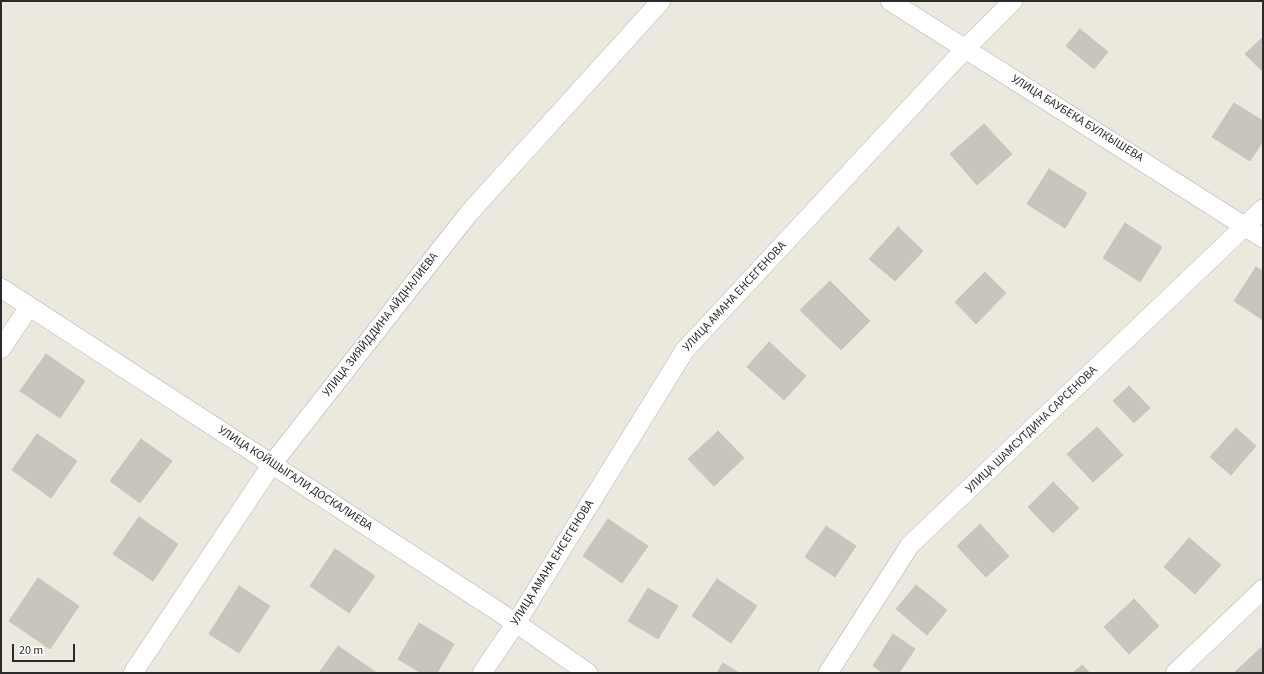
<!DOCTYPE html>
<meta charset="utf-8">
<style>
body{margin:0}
#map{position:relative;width:1264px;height:674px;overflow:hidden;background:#ebe9dd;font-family:"Source Sans 3",sans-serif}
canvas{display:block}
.frame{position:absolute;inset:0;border:2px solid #2a2a2a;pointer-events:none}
.scale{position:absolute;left:12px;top:644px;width:63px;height:18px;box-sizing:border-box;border:2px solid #2a2a2a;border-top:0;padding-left:5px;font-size:12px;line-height:14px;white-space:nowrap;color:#2a2a2a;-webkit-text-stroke:3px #fff;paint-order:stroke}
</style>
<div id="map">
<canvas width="1264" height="674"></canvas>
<div class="frame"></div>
<div class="scale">20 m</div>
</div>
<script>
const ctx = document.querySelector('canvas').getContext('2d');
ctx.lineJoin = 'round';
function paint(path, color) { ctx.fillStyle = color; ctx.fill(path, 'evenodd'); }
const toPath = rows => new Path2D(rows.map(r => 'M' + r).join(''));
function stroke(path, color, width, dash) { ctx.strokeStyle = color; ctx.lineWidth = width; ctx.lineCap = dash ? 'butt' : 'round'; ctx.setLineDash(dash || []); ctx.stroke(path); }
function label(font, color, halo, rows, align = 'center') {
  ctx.font = font + ' "Source Sans 3",sans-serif'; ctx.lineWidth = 3.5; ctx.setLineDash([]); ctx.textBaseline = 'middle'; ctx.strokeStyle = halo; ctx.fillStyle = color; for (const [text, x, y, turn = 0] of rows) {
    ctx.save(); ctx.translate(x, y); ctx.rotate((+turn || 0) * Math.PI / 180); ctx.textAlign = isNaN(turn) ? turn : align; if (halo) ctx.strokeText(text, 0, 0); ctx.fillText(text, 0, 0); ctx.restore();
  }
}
const building = toPath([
 [1080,29,1108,52,1094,69,1066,46,1080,29],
 [1263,37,1263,72,1245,54,1263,37],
 [1234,103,1263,121,1263,141,1250,161,1212,137,1234,103],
 [984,124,1012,154,977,185,950,154,984,124],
 [1049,169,1087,193,1065,228,1027,204,1049,169],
 [1125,223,1162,247,1140,282,1103,258,1125,223],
 [898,227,923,251,895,281,869,259,898,227],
 [1256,267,1263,271,1263,320,1234,301,1256,267],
 [985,272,1006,293,976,324,955,302,985,272],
 [830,281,870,321,841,350,800,310,830,281],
 [769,342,806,376,784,400,747,367,769,342],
 [46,354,85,381,60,418,20,391,46,354],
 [1129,386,1150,408,1134,423,1113,401,1129,386],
 [1097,427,1123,455,1093,482,1067,454,1097,427],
 [1236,428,1256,446,1231,475,1210,457,1236,428],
 [718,431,744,458,714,486,688,459,718,431],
 [37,434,77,461,51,498,12,470,37,434],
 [141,439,172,461,140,503,110,481,141,439],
 [1053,482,1079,508,1053,533,1028,507,1053,482],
 [139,517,178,544,153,581,113,554,139,517],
 [608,519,648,546,622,583,583,556,608,519],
 [980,524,1009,556,986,577,957,546,980,524],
 [826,526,856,546,835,577,805,557,826,526],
 [1189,538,1221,565,1195,594,1164,567,1189,538],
 [335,549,375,576,349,613,310,586,335,549],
 [38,578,79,606,50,649,9,621,38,578],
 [717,579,757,606,731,643,692,616,717,579],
 [916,585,947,610,927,635,896,609,916,585],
 [239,586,270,606,239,653,209,634,239,586],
 [648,588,678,606,658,639,628,621,648,588],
 [1134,599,1159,626,1129,654,1104,627,1134,599],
 [419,623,454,644,437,673,421,673,398,659,419,623],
 [893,634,915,649,899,673,883,673,873,666,893,634],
 [338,646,377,673,319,673,338,646],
 [1263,646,1263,673,1236,673,1235,672,1263,646],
 [723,663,739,673,717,673,723,663],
 [1082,665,1090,673,1073,673,1082,665]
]);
paint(building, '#c7c5bd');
stroke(building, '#c6c5b7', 1);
const street = toPath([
 [890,1,1263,238],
 [1,288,516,623,588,673],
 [1,349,29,307],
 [133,673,272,464,469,213,661,1],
 [482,673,516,623,685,350,965,49,1013,1],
 [828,673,910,545,1263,209],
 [1175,673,1263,589]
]);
stroke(street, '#b2b0bd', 20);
stroke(street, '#fff', 19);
label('12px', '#2a2a2a', '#fff', [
 ["УЛИЦА БАУБЕКА БУЛКЫШЕВА",1077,119,32],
 ["УЛИЦА АМАНА ЕНСЕГЕНОВА",735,297,-47],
 ["УЛИЦА ЗИЯЙДДИНА АЙДНАЛИЕВА",381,325,-52],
 ["УЛИЦА ШАМСУТДИНА САРСЕНОВА",1032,430,-44],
 ["УЛИЦА КОЙШЫГАЛИ ДОСКАЛИЕВА",295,479,33],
 ["УЛИЦА АМАНА ЕНСЕГЕНОВА",553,563,-58]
]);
</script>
